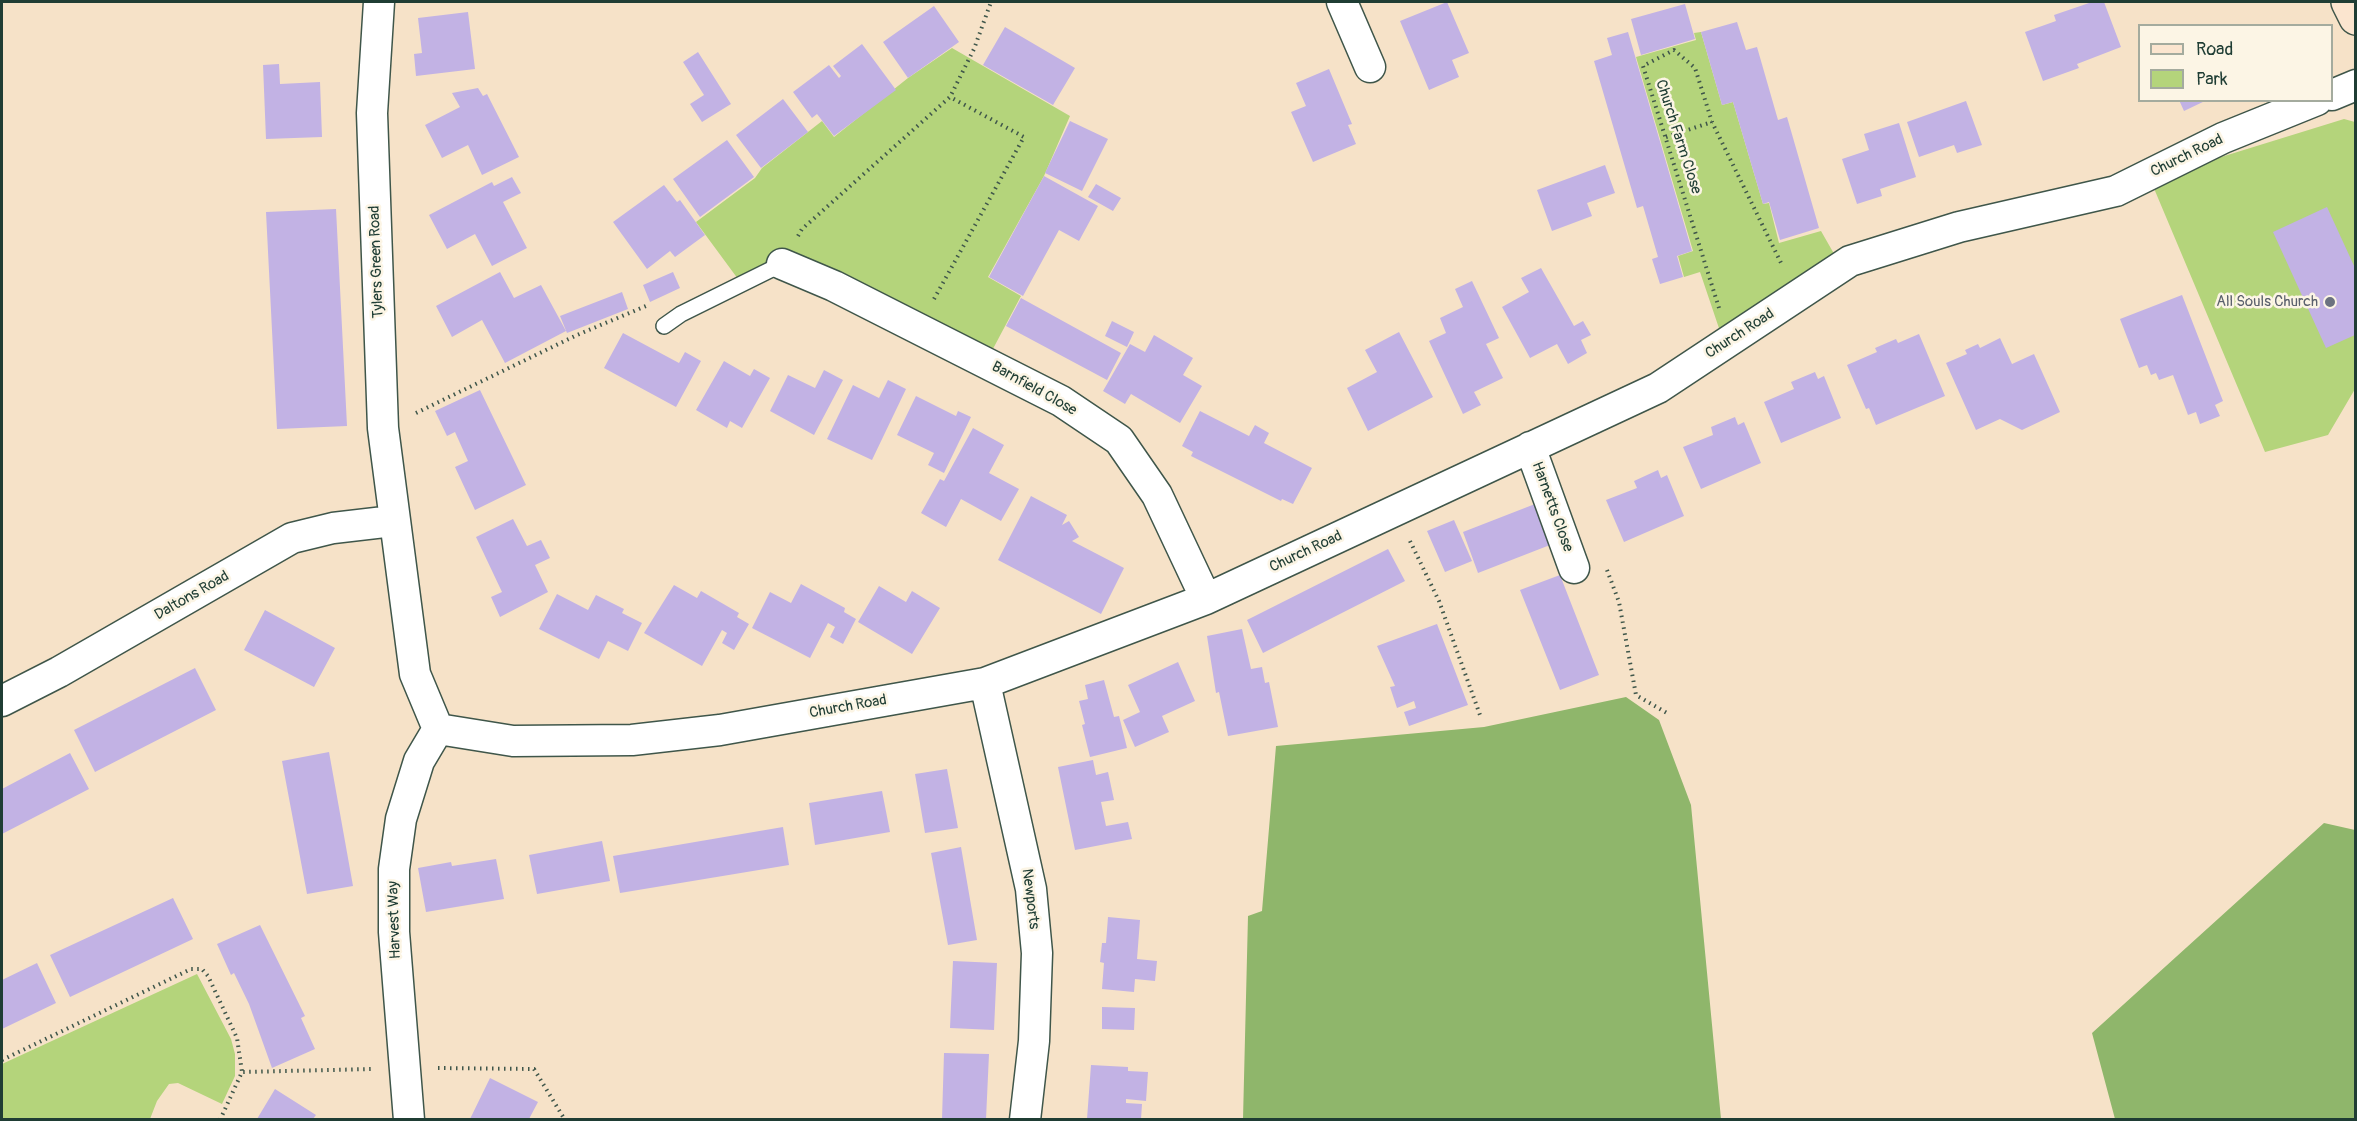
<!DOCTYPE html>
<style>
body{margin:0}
#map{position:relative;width:2357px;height:1121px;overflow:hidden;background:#f6e2c8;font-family:Pangolin,sans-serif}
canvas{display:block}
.frame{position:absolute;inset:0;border:3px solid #1f3d34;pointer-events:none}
.legend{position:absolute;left:2138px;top:24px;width:195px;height:78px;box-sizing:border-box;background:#fcf5e5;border:2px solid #a4ab9e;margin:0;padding:8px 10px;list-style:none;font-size:18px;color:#1f3d34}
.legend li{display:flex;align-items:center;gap:12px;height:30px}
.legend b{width:30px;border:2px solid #a4ab9e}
</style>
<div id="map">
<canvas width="2357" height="1121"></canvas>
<div class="frame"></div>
<ul class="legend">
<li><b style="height:8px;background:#fbe5cf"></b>Road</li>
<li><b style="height:16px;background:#b4d47b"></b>Park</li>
</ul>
</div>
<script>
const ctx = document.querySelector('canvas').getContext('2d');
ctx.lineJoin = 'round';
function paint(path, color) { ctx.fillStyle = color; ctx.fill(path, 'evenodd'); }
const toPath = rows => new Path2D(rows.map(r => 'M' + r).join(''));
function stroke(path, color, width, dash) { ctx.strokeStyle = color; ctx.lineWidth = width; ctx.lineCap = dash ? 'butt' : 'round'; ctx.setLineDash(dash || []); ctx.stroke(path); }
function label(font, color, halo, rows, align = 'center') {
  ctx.font = font + ' Pangolin,sans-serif'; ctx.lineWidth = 5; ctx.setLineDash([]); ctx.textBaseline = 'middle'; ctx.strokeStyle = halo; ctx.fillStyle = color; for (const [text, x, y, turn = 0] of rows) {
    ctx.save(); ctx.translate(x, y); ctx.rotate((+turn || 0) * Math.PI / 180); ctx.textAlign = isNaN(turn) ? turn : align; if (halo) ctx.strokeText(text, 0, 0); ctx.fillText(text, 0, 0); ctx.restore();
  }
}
paint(toPath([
 [1701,32,1722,105,1733,102,1763,204,1769,203,1779,243,1821,231,1841,266,1724,343,1700,272,1684,277,1678,256,1693,251,1636,57,1696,40,1694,33],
 [952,48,1070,116,1044,176,988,277,1021,296,986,362,782,263,738,279,696,222,755,178,762,168,822,121,834,137,908,78],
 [2344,119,2355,122,2355,389,2328,435,2265,452,2150,179],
 [197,974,231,1039,235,1054,235,1076,222,1104,178,1083,169,1084,157,1101,150,1119,2,1119,2,1064]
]), '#b4d47b');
paint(toPath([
 [1626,697,1659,720,1691,805,1721,1119,1243,1119,1248,916,1262,911,1276,746,1484,727],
 [2324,823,2355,830,2355,1119,2115,1119,2092,1033]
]), '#8fb66b');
paint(toPath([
 [1447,2,1469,53,1452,60,1459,77,1429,90,1400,21],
 [2092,2,2104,2,2121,47,2077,64,2079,68,2043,81,2025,32,2056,21,2054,15],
 [1685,4,1695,39,1641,55,1631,19],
 [934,6,959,42,908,78,883,42],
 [468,12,475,69,416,76,414,54,422,53,418,18],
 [1737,22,1746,50,1757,47,1778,120,1787,117,1819,228,1780,240,1769,202,1763,204,1733,102,1722,105,1701,32],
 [1005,27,1075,68,1053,105,983,65],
 [1628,32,1692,251,1677,256,1683,277,1660,284,1652,259,1658,257,1643,206,1637,208,1594,61,1612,55,1607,38],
 [862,44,896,90,834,136,817,114,812,118,793,92,829,65,839,78,841,76,833,66],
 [698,52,731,104,702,122,690,104,704,95,683,62],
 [279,64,280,84,320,82,322,137,266,139,263,65],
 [1329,69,1352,124,1348,125,1356,144,1313,162,1291,112,1306,106,1296,83],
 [478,88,483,96,487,94,519,157,482,175,468,145,442,158,425,125,460,107,452,93],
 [783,99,808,132,761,168,736,135],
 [2179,100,2207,100,2184,111],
 [1966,101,1982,145,1957,153,1954,145,1919,157,1907,122],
 [1070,121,1108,139,1082,191,1045,173],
 [1899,123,1916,177,1880,189,1882,196,1857,204,1842,159,1869,150,1864,134],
 [727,140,754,177,700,217,673,179],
 [1605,165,1615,193,1587,203,1592,216,1552,231,1537,190],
 [1044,176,1098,206,1079,241,1059,230,1023,296,989,277],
 [512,177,521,193,503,202,527,248,492,266,475,234,447,249,429,215,492,182,494,186],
 [1096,184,1121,198,1113,211,1088,197],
 [664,185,677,202,680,200,705,235,675,257,670,251,647,269,613,222],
 [2327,207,2355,268,2355,335,2326,348,2273,232],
 [336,209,347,426,277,429,266,212],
 [1541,268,1574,326,1583,321,1591,335,1581,340,1587,353,1568,364,1557,344,1530,358,1502,307,1529,292,1521,278],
 [500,272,514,298,541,285,566,331,505,363,482,320,452,337,436,306],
 [673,272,680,288,650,302,643,285],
 [1472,281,1499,338,1486,344,1503,378,1474,392,1481,405,1463,414,1429,341,1446,333,1440,318,1463,307,1455,289],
 [622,292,628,309,567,333,560,316],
 [2182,295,2223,401,2215,405,2220,416,2200,424,2196,412,2188,415,2173,375,2159,380,2156,373,2151,375,2147,365,2139,368,2120,319],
 [1021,298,1121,353,1107,380,1006,326],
 [1112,321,1134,332,1127,347,1105,336],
 [1399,332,1433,397,1368,431,1347,388,1377,372,1365,350],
 [623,333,679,363,685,352,701,361,676,407,604,368],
 [1919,334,1945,396,1876,425,1869,408,1866,409,1847,365,1877,352,1875,348,1896,339,1898,343],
 [1154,335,1193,358,1183,375,1202,386,1180,423,1131,394,1125,404,1103,391,1130,344,1145,352],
 [2000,338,2012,364,2034,354,2060,412,2022,430,2000,419,1976,430,1946,363,1967,354,1965,350,1978,344,1980,348],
 [724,361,750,376,754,369,770,378,742,428,730,421,727,428,696,410],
 [824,370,843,380,814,435,770,411,788,375,815,388],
 [1815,372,1818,379,1824,376,1841,418,1781,443,1764,402,1794,389,1791,382],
 [888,380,906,389,872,460,827,439,853,385,879,398],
 [480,390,526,485,475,510,455,467,468,461,455,432,447,436,435,411],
 [916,396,956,416,958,411,971,417,944,473,928,465,934,453,897,435],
 [1200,411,1249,436,1255,425,1269,433,1264,443,1312,468,1293,504,1282,499,1281,501,1191,456,1193,452,1182,446],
 [1735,417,1738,425,1744,422,1761,463,1701,489,1683,447,1713,435,1711,427],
 [973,428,1004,445,989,473,1019,489,1001,521,961,499,946,527,921,513,940,479,944,481],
 [1658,470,1661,478,1667,475,1684,516,1624,542,1606,500,1637,488,1634,481],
 [1031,496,1067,515,1062,525,1069,521,1079,537,1072,541,1124,568,1101,614,998,560],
 [1535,504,1550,545,1478,573,1463,532],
 [513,519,527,546,541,540,550,558,535,565,548,592,500,617,491,597,502,592,476,537],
 [1454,520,1472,561,1445,572,1427,531],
 [1388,549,1405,581,1263,653,1247,620],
 [1560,575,1599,675,1560,690,1520,590],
 [801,584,845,608,844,612,856,619,843,644,830,637,835,627,828,623,810,658,752,628,770,592,791,603],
 [674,585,697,598,701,591,739,613,737,617,749,624,734,650,722,643,727,633,722,630,702,666,644,633],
 [879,586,906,602,912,591,940,608,912,654,858,622],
 [557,594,588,610,596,595,624,609,622,613,642,623,628,651,608,641,599,659,539,629],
 [265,610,335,648,314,687,244,650],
 [1437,624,1468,705,1409,726,1404,712,1416,708,1414,701,1397,708,1390,687,1395,686,1377,646],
 [1242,629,1251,669,1262,667,1265,683,1269,682,1278,727,1228,736,1219,692,1216,693,1207,636],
 [1178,662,1195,701,1162,716,1169,732,1135,747,1123,720,1140,712,1128,685],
 [195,668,216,710,95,772,74,730],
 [1104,680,1114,717,1119,716,1127,748,1090,757,1082,725,1085,724,1079,701,1088,699,1085,685],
 [329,752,353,886,307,894,282,761],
 [70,753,89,789,2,834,2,789],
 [1093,760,1096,775,1108,772,1114,800,1101,802,1106,826,1128,822,1132,839,1075,850,1058,767],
 [947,769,958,828,925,833,915,774],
 [882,791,890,832,815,845,809,803],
 [783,827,789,865,620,893,613,856],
 [602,841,610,881,537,894,529,855],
 [961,847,977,940,948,945,931,853],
 [496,859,504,899,426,912,418,868,451,862,452,866],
 [173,898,193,939,70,997,50,955],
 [1108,917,1140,920,1137,959,1157,961,1155,981,1135,979,1134,992,1102,989,1104,963,1100,962,1101,953,1102,943,1106,943],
 [260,925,305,1016,301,1018,315,1049,272,1068,249,1004,234,973,231,975,217,944],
 [953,961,997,963,994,1030,950,1028],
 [37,963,56,1003,2,1029,2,980],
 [1102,1007,1135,1008,1134,1030,1102,1029],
 [944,1053,989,1054,986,1119,942,1119],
 [1091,1065,1128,1067,1128,1071,1148,1072,1146,1101,1126,1099,1126,1103,1142,1104,1141,1119,1087,1119],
 [490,1078,538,1102,529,1119,470,1119],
 [275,1089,316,1115,313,1119,257,1119]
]), '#c2b2e4');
const lane = toPath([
 [664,326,681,314,782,264]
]);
const street = toPath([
 [379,2,372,113,383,428,415,674,438,729,513,741,632,740,720,730,985,683,1206,599,1658,388,1850,261,1959,227,2116,191,2223,138,2317,100],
 [1342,2,1370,67],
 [2332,95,2356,85],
 [782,264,834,286,1061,401,1119,440,1157,495,1206,599],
 [1530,447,1574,568],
 [985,683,1031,889,1037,953,1034,1041,1025,1120],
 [2,701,59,672,292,538,333,528,393,521],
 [409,1120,394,932,394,869,401,819,419,761,438,729]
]);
const secondary = toPath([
 [2348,2,2356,18]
]);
stroke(lane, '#3f564a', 18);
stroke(street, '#3f564a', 33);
stroke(secondary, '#3f564a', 36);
stroke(toPath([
 [1666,137,1712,122],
 [798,236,802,229,950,97,974,49,991,2],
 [934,299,1024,137,950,97],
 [1719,308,1643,66,1674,50,1695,68,1712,122,1782,265],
 [416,413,577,335,646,306],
 [1410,541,1439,601,1480,715],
 [1607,570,1619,602,1636,695,1667,713],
 [2,1060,191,969,202,969,208,976,237,1038,242,1072],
 [438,1068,534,1069,565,1120],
 [220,1120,242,1072,373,1069]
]), '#3f564a', 4, [1.5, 4.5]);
stroke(lane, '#fff', 15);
stroke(street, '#fff', 30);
stroke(secondary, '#fbe5cf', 33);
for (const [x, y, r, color] of [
 [2330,302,6,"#6b7280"]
]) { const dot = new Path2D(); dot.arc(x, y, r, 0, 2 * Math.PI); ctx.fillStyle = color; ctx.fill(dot); stroke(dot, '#fcf5e5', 2); }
label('15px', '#1f3d34', '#fcf5e5', [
 ["Church Farm Close",1678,137,72],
 ["Church Road",2187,156,-26],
 ["Tylers Green Road",377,262,-92],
 ["Church Road",1740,334,-33],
 ["Barnfield Close",1034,389,29],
 ["Harnetts Close",1552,507,70],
 ["Church Road",1306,552,-25],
 ["Daltons Road",192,596,-30],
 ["Church Road",848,707,-10],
 ["Newports",1030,899,83],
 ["Harvest Way",395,920,-92]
]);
label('15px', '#5b616d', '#fcf5e5', [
 ["All Souls Church",2318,302]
], 'right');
</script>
